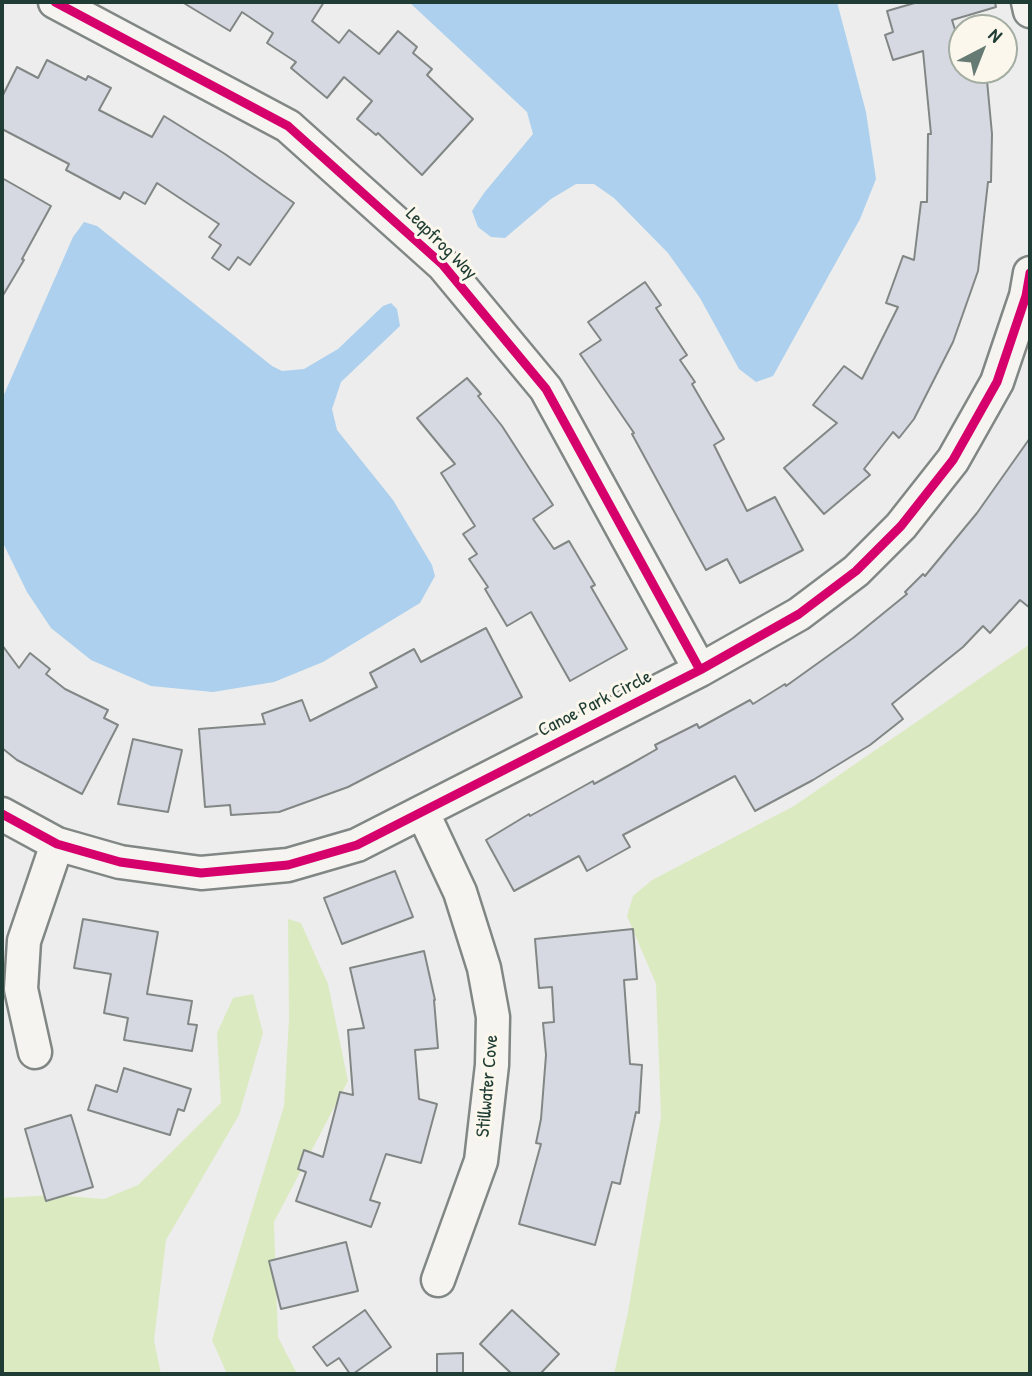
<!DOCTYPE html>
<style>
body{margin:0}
#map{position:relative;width:1032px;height:1376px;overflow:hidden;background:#ededed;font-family:"Patrick Hand",sans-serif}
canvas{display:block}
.frame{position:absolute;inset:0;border:4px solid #1f3d34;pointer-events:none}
.north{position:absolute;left:948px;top:14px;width:70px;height:70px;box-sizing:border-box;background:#fbf7ec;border:2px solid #a3ada2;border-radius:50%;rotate:42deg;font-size:19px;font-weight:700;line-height:28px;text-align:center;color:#1f3d34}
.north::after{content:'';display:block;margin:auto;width:24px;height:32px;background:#677b75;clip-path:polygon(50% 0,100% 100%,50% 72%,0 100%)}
</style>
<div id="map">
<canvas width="1032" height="1376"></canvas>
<div class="frame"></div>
<div class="north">N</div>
</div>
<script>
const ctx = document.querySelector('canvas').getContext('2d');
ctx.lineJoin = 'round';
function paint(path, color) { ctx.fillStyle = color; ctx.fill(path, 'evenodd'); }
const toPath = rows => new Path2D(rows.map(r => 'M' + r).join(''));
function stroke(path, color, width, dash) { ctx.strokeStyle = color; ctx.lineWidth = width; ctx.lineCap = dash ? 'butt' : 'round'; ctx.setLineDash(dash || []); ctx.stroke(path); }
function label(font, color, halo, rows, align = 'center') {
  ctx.font = font + ' "Patrick Hand",sans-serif'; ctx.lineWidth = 6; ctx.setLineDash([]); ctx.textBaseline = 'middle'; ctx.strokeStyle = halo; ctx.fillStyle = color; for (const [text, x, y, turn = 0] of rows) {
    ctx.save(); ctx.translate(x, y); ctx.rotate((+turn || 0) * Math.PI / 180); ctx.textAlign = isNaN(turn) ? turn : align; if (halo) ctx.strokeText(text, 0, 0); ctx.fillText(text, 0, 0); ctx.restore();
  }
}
paint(toPath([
 [1030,644,1030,1374,614,1374,628,1312,661,1117,656,984,627,916,633,896,652,880,794,806],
 [288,919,301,923,328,984,348,1081,274,1222,278,1337,297,1374,227,1374,212,1340,284,1106,289,1019],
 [253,994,263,1033,239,1115,166,1240,154,1340,161,1374,2,1374,2,1198,53,1195,104,1199,138,1185,221,1103,217,1033,233,998]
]), '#dceac2');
paint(toPath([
 [409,2,837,2,866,112,876,179,860,219,773,376,756,382,739,369,700,298,668,253,614,198,594,184,576,184,551,199,505,238,491,237,478,227,472,211,484,193,533,134,527,112],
 [84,222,97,226,272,366,282,371,304,369,338,349,383,306,391,303,397,309,400,326,341,382,332,409,337,430,393,500,432,565,435,576,420,603,323,662,274,682,213,692,151,686,91,660,51,628,27,592,2,541,2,399,73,237]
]), '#acd0ed');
const building = toPath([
 [182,2,324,2,312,21,339,43,349,30,379,54,398,31,417,47,413,53,432,69,427,75,473,119,422,175,378,133,376,135,357,119,372,101,344,77,327,98,291,68,296,62,267,43,273,33,242,12,230,31,182,2],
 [918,2,995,2,996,7,952,20,962,52,962,70,986,70,992,134,991,182,988,182,978,271,953,342,914,419,899,438,893,432,864,469,870,475,824,514,784,468,837,423,813,405,844,366,862,379,898,307,886,303,903,256,914,260,921,202,927,202,928,134,931,134,923,51,893,60,885,35,893,32,887,11,918,2],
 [47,60,86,80,88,76,111,88,99,110,152,137,164,116,225,154,294,203,250,265,238,257,229,270,212,258,221,245,209,237,219,224,157,183,145,204,124,192,120,199,66,170,69,164,2,129,2,97,17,67,38,78,47,60],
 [2,178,51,206,22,259,24,260,2,297,2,178],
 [645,282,661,305,656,308,687,355,680,360,695,382,692,384,724,439,714,445,747,511,775,497,803,550,740,583,727,559,706,570,632,434,634,433,580,354,601,340,588,322,645,282],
 [467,378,481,394,478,396,502,426,553,505,533,519,554,549,569,541,595,585,591,587,627,649,570,681,531,612,507,626,485,589,488,587,469,559,477,554,463,534,475,526,441,473,455,464,417,418,467,378],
 [1030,438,1030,608,1020,600,990,633,983,626,963,647,892,704,903,719,870,745,813,780,755,811,735,776,623,835,630,847,587,871,579,856,514,891,486,840,529,814,530,816,593,781,594,784,629,765,657,749,655,745,697,724,699,728,750,700,753,704,785,684,786,686,853,638,907,594,905,592,923,574,925,576,977,513,1030,438],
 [486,628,522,697,348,787,279,812,231,815,230,805,205,807,199,729,265,724,262,714,302,700,310,721,377,687,370,673,414,649,421,662,486,628],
 [2,645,19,668,30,653,50,669,46,674,65,689,108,710,104,718,118,725,82,794,17,760,2,748,2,645],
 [133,739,182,750,168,812,118,804,133,739],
 [395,871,413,917,342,944,324,898,395,871],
 [83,919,158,932,147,994,192,1001,188,1024,197,1025,192,1051,124,1040,128,1018,104,1013,111,974,74,968,83,919],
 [633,929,637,979,624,980,630,1064,642,1065,639,1113,636,1112,620,1184,612,1182,595,1245,519,1224,541,1144,536,1143,541,1119,546,1055,543,1023,554,1022,552,987,539,988,535,939,633,929],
 [424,951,435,1000,434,1000,438,1048,415,1050,419,1099,437,1104,421,1163,386,1154,370,1200,380,1203,371,1227,296,1201,306,1172,298,1169,304,1150,323,1157,340,1092,353,1095,348,1030,364,1028,350,968,424,951],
 [124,1068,191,1089,184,1111,178,1109,170,1135,88,1110,96,1085,117,1092,124,1068],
 [71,1115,93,1187,46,1201,25,1129,71,1115],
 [346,1242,358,1291,281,1309,269,1261,346,1242],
 [365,1310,391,1347,353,1374,350,1374,339,1358,327,1366,313,1347,365,1310],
 [512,1310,559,1354,540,1374,512,1374,480,1344,512,1310],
 [463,1353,463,1374,437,1374,437,1354,463,1353]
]);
paint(building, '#d7d9e2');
stroke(building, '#818785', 2);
const minor = toPath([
 [55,2,288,126,443,265,546,389,700,670],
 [1028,2,1030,11],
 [423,813,460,892,484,968,493,1017,492,1065,481,1161,438,1280],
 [2,814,57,844,120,862,201,873,288,865,357,845,700,670,799,614,856,571,901,526,953,460,997,382,1026,296,1030,273],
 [35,1052,21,989,24,941,57,844]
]);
stroke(minor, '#818785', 37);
stroke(minor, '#f5f4f0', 32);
stroke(toPath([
 [55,2,288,126,443,265,546,389,700,670],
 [2,814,57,844,120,862,201,873,288,865,357,845,700,670,799,614,856,571,901,526,953,460,997,382,1026,296,1030,273]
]), '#d6006c', 9);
label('19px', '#1f3d34', '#fbf7ec', [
 ["Leapfrog Way",441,244,45],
 ["Canoe Park Circle",595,704,-27],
 ["Stillwater Cove",488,1086,-85]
]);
</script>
